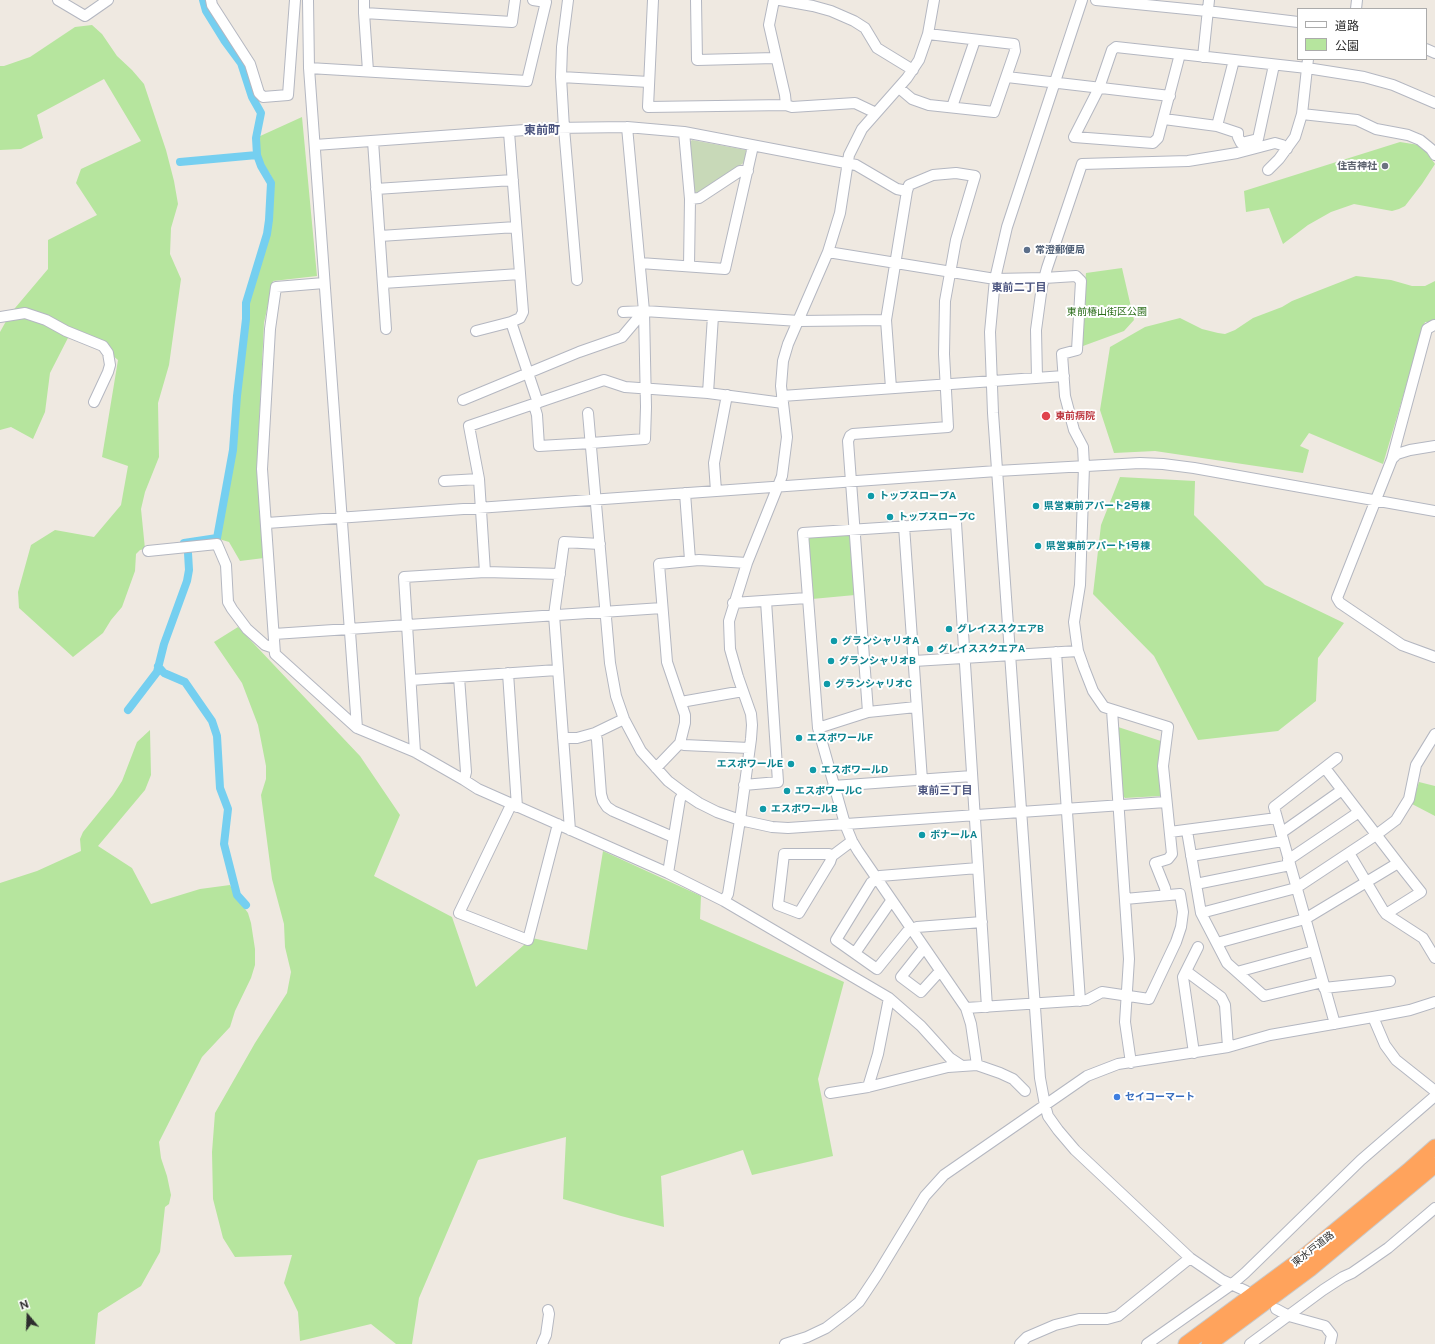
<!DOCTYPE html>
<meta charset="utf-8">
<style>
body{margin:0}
#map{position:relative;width:1435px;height:1344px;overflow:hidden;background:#efe9e1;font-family:"Public Sans","Noto Sans JP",sans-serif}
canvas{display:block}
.legend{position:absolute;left:1297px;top:8px;width:130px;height:52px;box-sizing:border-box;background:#fff;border:1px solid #ababab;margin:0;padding:5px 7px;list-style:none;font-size:12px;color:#2e2e2e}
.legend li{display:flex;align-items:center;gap:8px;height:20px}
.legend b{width:20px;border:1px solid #ababab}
.north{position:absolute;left:8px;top:1296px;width:40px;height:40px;-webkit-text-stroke:3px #fff;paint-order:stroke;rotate:341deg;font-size:11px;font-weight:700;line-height:16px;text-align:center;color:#2e2e2e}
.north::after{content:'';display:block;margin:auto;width:14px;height:18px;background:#2e2e2e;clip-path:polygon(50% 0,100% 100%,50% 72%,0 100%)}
</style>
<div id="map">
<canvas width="1435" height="1344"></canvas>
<ul class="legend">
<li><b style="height:5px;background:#fff"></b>道路</li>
<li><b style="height:11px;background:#b6e59e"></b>公園</li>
</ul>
<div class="north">N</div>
</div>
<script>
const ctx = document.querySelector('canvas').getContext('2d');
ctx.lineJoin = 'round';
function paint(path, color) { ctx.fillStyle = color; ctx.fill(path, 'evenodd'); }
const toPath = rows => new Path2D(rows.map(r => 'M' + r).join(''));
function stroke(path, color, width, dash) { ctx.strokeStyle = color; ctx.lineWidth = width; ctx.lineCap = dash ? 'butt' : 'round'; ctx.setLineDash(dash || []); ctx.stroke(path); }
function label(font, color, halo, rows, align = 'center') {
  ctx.font = font + ' "Public Sans","Noto Sans JP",sans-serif'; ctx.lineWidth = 4; ctx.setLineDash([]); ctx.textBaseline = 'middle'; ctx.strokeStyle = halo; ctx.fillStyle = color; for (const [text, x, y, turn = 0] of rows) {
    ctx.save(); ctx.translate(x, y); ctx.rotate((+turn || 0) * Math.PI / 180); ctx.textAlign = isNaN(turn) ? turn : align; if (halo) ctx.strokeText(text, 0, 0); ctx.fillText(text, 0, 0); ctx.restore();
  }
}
paint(toPath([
 [92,25,102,34,117,56,132,70,144,84,166,150,174,181,178,204,171,228,170,254,181,279,169,365,158,403,159,457,145,492,141,509,145,549,140,550,136,554,135,571,122,607,111,620,103,633,73,657,19,608,18,592,31,545,55,530,94,537,121,505,128,466,102,457,118,360,107,351,71,332,50,373,45,412,33,439,11,427,0,430,0,332,10,314,48,269,48,240,97,215,76,183,81,169,141,141,104,79,37,115,43,138,21,149,0,150,0,66,4,66,30,57,75,27],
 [302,117,317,276,273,281,264,323,257,468,264,558,240,561,229,542,219,539,235,450,239,394,249,320,250,294,270,232,272,219,274,182,270,174,263,164,259,153,258,137],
 [1400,142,1419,145,1427,153,1435,164,1422,184,1405,206,1399,209,1392,211,1354,204,1331,212,1308,225,1283,244,1269,208,1246,212,1244,191],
 [1122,268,1134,320,1124,331,1083,346,1080,342,1086,273],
 [1356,276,1391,280,1412,286,1425,286,1435,281,1435,322,1425,322,1383,464,1309,433,1300,446,1309,450,1303,473,1155,451,1114,453,1100,410,1110,347,1145,327,1180,318,1202,329,1218,333,1225,334,1235,330,1253,318,1282,307,1292,301],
 [1120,477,1195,481,1194,515,1265,585,1344,623,1318,658,1316,701,1278,731,1198,740,1154,656,1093,594,1101,525],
 [848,534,851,538,855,595,812,599,808,539,811,536],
 [238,627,360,756,400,815,374,876,452,917,476,987,532,938,587,950,603,851,701,896,700,919,844,982,818,1079,833,1156,752,1175,743,1150,661,1176,664,1227,621,1216,563,1199,566,1137,478,1160,419,1298,412,1344,396,1344,371,1324,300,1341,298,1312,284,1283,292,1255,235,1257,223,1238,213,1199,212,1152,215,1113,255,1043,287,993,291,972,285,947,284,924,272,879,261,795,266,779,266,766,258,725,242,683,214,642],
 [1118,727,1164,742,1163,792,1160,796,1125,798,1123,796],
 [150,730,151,775,145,790,98,846,132,868,151,904,200,889,230,885,235,895,248,913,251,923,255,949,255,965,251,978,235,1011,230,1027,202,1057,159,1142,161,1158,167,1176,171,1195,169,1204,165,1207,160,1252,141,1286,98,1313,95,1344,0,1344,0,883,37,871,81,851,80,839,83,832,113,795,122,781,137,742],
 [1419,782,1435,786,1435,816,1412,804]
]), '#b6e59e');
paint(toPath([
 [692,140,746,150,745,162,698,193,694,192,689,143]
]), '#c8d9b8');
stroke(toPath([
 [180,162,257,155],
 [184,543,217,538,233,450,237,396,246,319,246,303,267,234,269,220,271,183,261,166,257,155,256,138,261,113,252,97,241,63,224,40,206,11,203,0],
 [158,666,164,673,185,682,212,721,217,736,220,788,228,809,224,844,237,895,246,905],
 [128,710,157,672,164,644,187,581,189,570,188,553]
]), '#75cff0', 8);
const minor = toPath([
 [58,0,85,16,108,0],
 [211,0,212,5,250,64,259,93,263,97,288,95,295,0],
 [308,0,309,68,357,728],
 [364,0,364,13,512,22,515,0],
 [568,0,562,47,561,77,564,128,577,280],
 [653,0,648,107,786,105,785,95,769,25,774,0],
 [696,0,697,60,775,58],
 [780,0,813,6,831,11,854,21,865,28,877,48,913,70],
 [1082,0,1007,227,995,279,990,332,993,413,1040,1078,1045,1105,1048,1116,1058,1130,1075,1150,1190,1258,1222,1280,1246,1291],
 [1096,0,1207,11,1298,22],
 [1356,9,1357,0],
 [364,13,368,71],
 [1426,49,1435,53],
 [1180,54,1158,138,1153,143,1074,137,1099,88,1112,50,1116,47,1180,54,1307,68,1364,77,1393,85,1435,103],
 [1203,57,1209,0],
 [309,68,527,81,546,2,533,0],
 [561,77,649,82],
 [1007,77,1170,96],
 [899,88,912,99,929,105,994,112,1015,51,1014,44,928,34],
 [786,105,792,107,855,103,876,113],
 [952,107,975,40],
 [1302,114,1357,120,1376,129,1408,135,1420,140,1431,149,1435,155],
 [1164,119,1217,126,1238,133,1238,137,1241,143,1258,139,1274,65],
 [1217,126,1234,60],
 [684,132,690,199,689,266],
 [373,141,386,329],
 [315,145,553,128,627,127,684,132,856,165,897,189,907,191],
 [1268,170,1279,159,1295,137,1302,114,1308,59],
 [376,189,513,180],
 [690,199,699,198,740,171,748,171],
 [380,236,516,227],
 [828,252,995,279,1044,278,1076,276,1081,281,1077,350,1062,354,1065,396,1074,430,1083,447,1084,466,1080,585,1074,622,1076,637,1078,651,1084,668,1093,691,1104,707,1168,727,1163,766,1172,854,1168,859,1155,863,1165,888,1166,895],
 [640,263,725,269,753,146],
 [324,283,276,287,270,329,262,469,275,654,357,728,415,752,464,780,478,789,668,873,724,901,889,998,921,1026,950,1058,962,1066],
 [383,283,520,274],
 [623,312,644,311,799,321,886,320],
 [0,317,25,313,46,320,66,331,103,346,108,353,110,365,108,372,94,402],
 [511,322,538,403],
 [476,331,511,322,520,318,523,312,509,132],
 [1037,378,1036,330,1042,286,1047,268,1082,164,1188,161,1237,153,1275,143,1282,145,1287,149],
 [708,393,713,316],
 [782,396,1064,376],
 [463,400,579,352,622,337,644,311],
 [534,405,537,415,539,446,591,443,645,439,646,407,644,311,627,127],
 [588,413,610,663,616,696,624,719,641,751,668,781,684,793,699,803,717,812,740,820,772,827,788,828,1166,802],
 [1435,446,1410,450,1397,454,1392,459,1337,598,1340,603,1402,645,1435,657],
 [1392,459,1427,329,1434,325,1435,325],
 [444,481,479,479],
 [716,491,714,463,727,395],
 [685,493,690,560],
 [267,523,997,471,1140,463,1163,464,1194,468,1435,511],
 [904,526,922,780],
 [148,551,217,544,226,565,228,602,232,609,247,629,265,645,274,648],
 [485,572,479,479,469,426,604,380,625,387,708,393,783,403],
 [733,603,807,598],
 [274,634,662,608],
 [1056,652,1080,1001],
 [914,661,1078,651],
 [508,673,517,807],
 [459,677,466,772,464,780],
 [411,680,557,670],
 [681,702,743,691],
 [1112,710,1129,959,1125,1022,1131,1063],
 [868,712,848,441,850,436,853,434,948,427,944,354,945,301,956,240,975,176,956,173,933,175,909,185,907,191,886,320,891,388],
 [818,728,868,712,916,707],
 [595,733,597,740,601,794,603,801,607,807,613,811,673,837],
 [563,738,577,738,595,733,624,719],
 [680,743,684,745,749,748],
 [415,752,404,577,485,572,560,574],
 [656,768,680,743,685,723,685,715,667,662,659,564,699,560,747,563],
 [744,785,778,782,766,601],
 [833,786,972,776],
 [511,805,459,913,528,940,558,824],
 [570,830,554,615,564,542,600,544],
 [1187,831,1201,913,1227,963,1264,996,1323,982],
 [1170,832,1277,818],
 [1281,833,1342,790],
 [1349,853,1383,910,1386,914,1423,938,1435,958],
 [832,856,830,862,799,913,778,905,784,854,829,854,832,856,852,841],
 [1191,856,1283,841],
 [1288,860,1359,812],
 [978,868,880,876,876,879,871,883,836,940,877,969,907,932,917,927,982,922],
 [668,873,680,799,684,793],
 [1196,884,1290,865],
 [724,901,728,894,740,820,751,739,752,725,751,714,738,677,730,649,729,621,747,563,782,476,787,437,781,386,783,361,788,344,828,252,840,213,849,155,862,129,907,78,919,60,928,34,934,0],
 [1201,913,1296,888,1376,835,1396,820,1409,799,1416,765,1435,734],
 [1386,914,1421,892,1398,863],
 [1217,943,1305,919,1398,863,1325,768],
 [924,948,901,977,921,992,940,971],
 [855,953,891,901],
 [1186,971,1221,997,1225,1005,1228,1047],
 [1237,972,1314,951],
 [1324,988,1390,981],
 [966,1008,1087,1000,1102,992,1149,999,1176,942,1181,927,1183,912,1180,894,1125,899],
 [1373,1017,1385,1045,1396,1060,1435,1091],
 [1335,1024,1274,807,1337,758],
 [1194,1053,1183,977,1198,947],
 [977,1065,971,1024,966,1008,858,851,852,841,845,824,818,728,803,533,956,523,987,1007],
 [868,1087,878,1054,889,998],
 [830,1093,868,1087,948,1067,977,1065,1000,1073,1013,1079,1025,1091],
 [1276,1309,1289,1316,1325,1326,1332,1335,1330,1344],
 [542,1344,546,1335,549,1314,548,1310],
 [785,1344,807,1337,826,1328,847,1312,859,1302,877,1275,925,1196,944,1175,1087,1076,1118,1064,1228,1047,1270,1035,1373,1017,1410,1010,1435,1002],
 [1020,1344,1027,1337,1055,1325,1079,1319,1107,1319,1118,1316,1190,1258],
 [1147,1344,1231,1285,1245,1273,1361,1160,1435,1096],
 [1250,1344,1323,1290,1343,1277,1352,1273,1388,1248,1435,1208]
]);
const highway = toPath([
 [1186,1344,1301,1259,1408,1171,1435,1147],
 [1209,1344,1310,1269,1435,1165]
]);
stroke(minor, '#b4b7c1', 12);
stroke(highway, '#c9c9c9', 17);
stroke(minor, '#fff', 10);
stroke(highway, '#ffa35c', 15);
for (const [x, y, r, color] of [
 [1385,166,4,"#6b7280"],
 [1027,250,4,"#5c6f8a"],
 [1046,416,5,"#e0444e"],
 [871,496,4,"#0f9aa8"],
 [1036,506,4,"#0f9aa8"],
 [890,517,4,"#0f9aa8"],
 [1038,546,4,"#0f9aa8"],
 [949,629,4,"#0f9aa8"],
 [834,641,4,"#0f9aa8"],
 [930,649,4,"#0f9aa8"],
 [831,661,4,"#0f9aa8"],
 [827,684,4,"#0f9aa8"],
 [799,738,4,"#0f9aa8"],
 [791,764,4,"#0f9aa8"],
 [813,770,4,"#0f9aa8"],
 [787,791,4,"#0f9aa8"],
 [763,809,4,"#0f9aa8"],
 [922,835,4,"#0f9aa8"],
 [1117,1097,4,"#3f7fe0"]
]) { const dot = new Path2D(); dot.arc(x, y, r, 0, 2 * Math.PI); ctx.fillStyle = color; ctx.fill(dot); stroke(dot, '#fff', 1.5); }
label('bold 10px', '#5b616d', '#fff', [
 ["住吉神社",1377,166]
], 'right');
label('bold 10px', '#4e5e75', '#fff', [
 ["常澄郵便局",1035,250]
], 'left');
label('10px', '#2c6e1b', '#fff', [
 ["東前椿山街区公園",1107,312]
]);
label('bold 10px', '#be3a42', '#fff', [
 ["東前病院",1055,416]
], 'left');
label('bold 10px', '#0d838f', '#fff', [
 ["トップスロープA",879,496],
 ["県営東前アパート2号棟",1044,506],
 ["トップスロープC",898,517],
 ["県営東前アパート1号棟",1046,546],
 ["グレイススクエアB",957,629],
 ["グランシャリオA",842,641],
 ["グレイススクエアA",938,649],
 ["グランシャリオB",839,661],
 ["グランシャリオC",835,684],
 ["エスポワールF",807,738],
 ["エスポワールE",783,764,"right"],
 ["エスポワールD",821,770],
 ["エスポワールC",795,791],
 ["エスポワールB",771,809],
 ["ボナールA",930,835]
], 'left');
label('bold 10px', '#366cbe', '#fff', [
 ["セイコーマート",1125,1097]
], 'left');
label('10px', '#2e2e2e', '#fff', [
 ["東水戸道路",1313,1249,-38]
]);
label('bold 11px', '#4d5680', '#fff', [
 ["東前二丁目",1019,288],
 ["東前三丁目",945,791]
]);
label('bold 12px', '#4d5680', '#fff', [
 ["東前町",542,130]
]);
</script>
